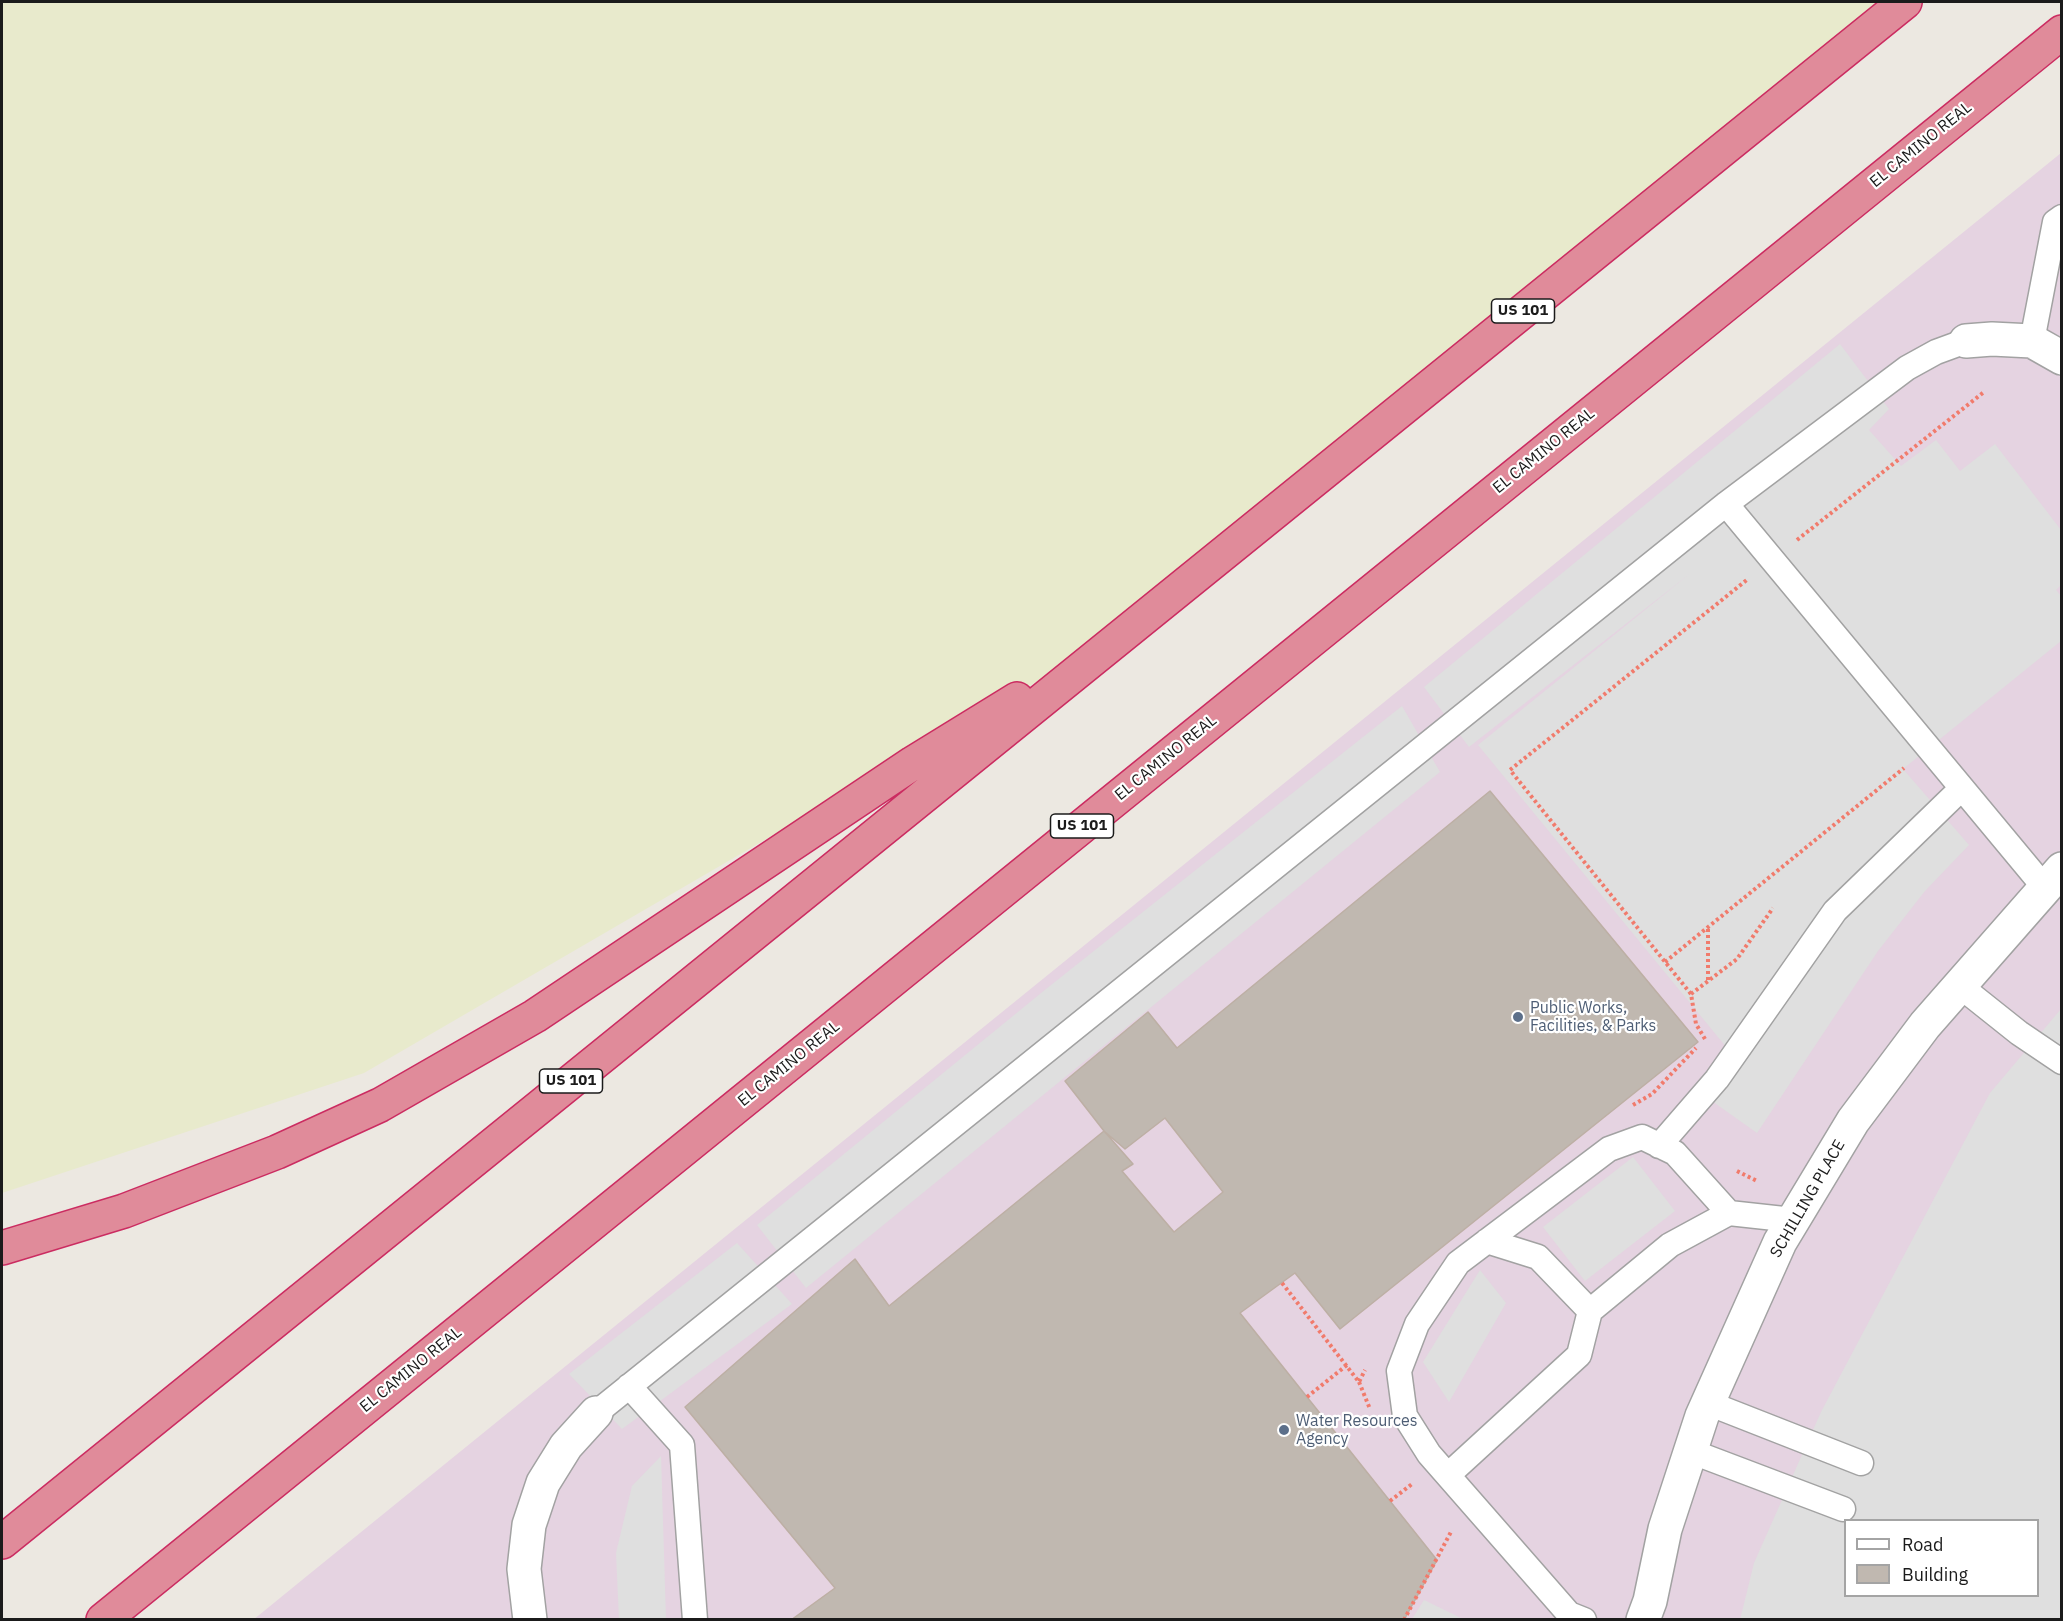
<!DOCTYPE html>
<style>
body{margin:0}
#map{position:relative;width:2063px;height:1621px;overflow:hidden;background:#ece8e1;font-family:"IBM Plex Sans",sans-serif}
canvas{display:block}
.frame{position:absolute;inset:0;border:3px solid #1b1b1b;pointer-events:none}
.legend{position:absolute;left:1844px;top:1519px;width:195px;height:78px;box-sizing:border-box;background:#fff;border:2px solid #a4a4a4;margin:0;padding:8px 10px;list-style:none;font-size:18px;color:#1b1b1b}
.legend li{display:flex;align-items:center;gap:12px;height:30px}
.legend b{width:30px;border:2px solid #a4a4a4}
</style>
<div id="map">
<canvas width="2063" height="1621"></canvas>
<div class="frame"></div>
<ul class="legend">
<li><b style="height:8px;background:#fff"></b>Road</li>
<li><b style="height:16px;background:#c0b8b0"></b>Building</li>
</ul>
</div>
<script>
const ctx = document.querySelector('canvas').getContext('2d');
ctx.lineJoin = 'round';
function paint(path, color) { ctx.fillStyle = color; ctx.fill(path, 'evenodd'); }
const toPath = rows => new Path2D(rows.map(r => 'M' + r).join(''));
function stroke(path, color, width, dash) { ctx.strokeStyle = color; ctx.lineWidth = width; ctx.lineCap = dash ? 'butt' : 'round'; ctx.setLineDash(dash || []); ctx.stroke(path); }
function label(font, color, halo, rows, align = 'center') {
  ctx.font = font + ' "IBM Plex Sans",sans-serif'; ctx.lineWidth = 4.5; ctx.setLineDash([]); ctx.textBaseline = 'middle'; ctx.strokeStyle = halo; ctx.fillStyle = color; for (const [text, x, y, turn = 0] of rows) {
    ctx.save(); ctx.translate(x, y); ctx.rotate((+turn || 0) * Math.PI / 180); ctx.textAlign = isNaN(turn) ? turn : align; if (halo) ctx.strokeText(text, 0, 0); ctx.fillText(text, 0, 0); ctx.restore();
  }
}
paint(toPath([
 [2061,153,2061,1619,253,1620,318,1567],
 [1846,1520,2038,1520,2038,1596,1846,1596]
]), '#e5d3e1');
paint(toPath([
 [2,2,1890,2,1141,621,364,1073,2,1193]
]), '#e8eacc');
paint(toPath([
 [1840,344,1889,409,1869,430,1901,466,1936,440,1960,471,1995,444,2061,530,2061,585,2056,590,2061,596,2061,641,1903,769,1969,845,1925,891,1878,951,1757,1133,1695,1089,1727,1048,1478,745,1692,572,1469,747,1424,687],
 [1402,706,1440,772,806,1288,757,1225,1046,989],
 [2061,1009,2061,1619,1740,1620,1754,1563,1821,1412,1990,1093],
 [1846,1520,2038,1520,2038,1596,1846,1596],
 [1633,1157,1675,1211,1585,1281,1543,1227],
 [737,1243,792,1304,622,1429,569,1374],
 [1480,1270,1506,1303,1449,1402,1423,1362],
 [661,1456,666,1619,619,1619,616,1553,632,1486],
 [1424,1600,1463,1619,1412,1619]
]), '#dfdfdf');
const building = toPath([
 [1490,791,1698,1042,1340,1329,1295,1273,1240,1313,1437,1560,1404,1620,791,1620,835,1588,685,1407,855,1259,889,1306,1104,1131,1065,1081,1148,1012,1177,1048,1490,791],
 [1165,1118,1223,1192,1174,1232,1122,1171,1133,1164,1104,1131,1125,1149,1165,1118]
]);
paint(building, '#c0b8b0');
stroke(building, '#bdafa4', 1.5);
const service = toPath([
 [2032,341,2055,222,2062,217],
 [1726,504,2045,888],
 [1960,986,2019,1033,2062,1062],
 [1659,1146,1717,1079,1835,911,1962,788],
 [1487,1241,1538,1257,1590,1311],
 [629,1386,682,1445,695,1620],
 [1708,1403,1861,1463],
 [596,1413,1726,504,1907,368,1936,352,1966,341],
 [1690,1451,1843,1509],
 [1448,1475,1579,1355,1590,1311,1670,1245,1729,1213,1793,1220],
 [1584,1620,1569,1614,1429,1454,1405,1416,1399,1371,1417,1324,1458,1263,1609,1149,1642,1137,1675,1153,1729,1213]
]);
const minor = toPath([
 [1966,341,1992,339,2032,341,2062,358],
 [530,1620,524,1569,529,1525,543,1483,566,1446,596,1413],
 [1643,1620,1650,1601,1665,1529,1702,1416,1780,1242,1853,1121,1925,1025,2062,869]
]);
const motorway = toPath([
 [2,1248,124,1211,277,1152,380,1105,535,1016,913,763,1017,699],
 [2,1542,1905,2],
 [103,1620,2062,32]
]);
stroke(service, '#a2a2a2', 27);
stroke(minor, '#a2a2a2', 36);
stroke(motorway, '#cb2c61', 36);
stroke(toPath([
 [1797,540,1984,392],
 [1665,962,1904,768],
 [1708,980,1708,928],
 [1691,994,1737,959,1773,908],
 [1705,1039,1696,1024,1691,994,1510,770,1748,579],
 [1633,1105,1652,1094,1696,1048],
 [1737,1171,1757,1181],
 [1282,1283,1359,1382,1365,1370],
 [1359,1382,1370,1409],
 [1307,1397,1347,1365],
 [1390,1501,1412,1484],
 [1404,1620,1452,1530]
]), '#f17b6c', 4, [3, 3]);
stroke(service, '#fff', 24);
stroke(minor, '#fff', 33);
stroke(motorway, '#e08b9a', 33);
for (const [x, y, r, color] of [
 [1518,1017,6,"#5c6f8a"],
 [1284,1430,6,"#5c6f8a"]
]) { const dot = new Path2D(); dot.arc(x, y, r, 0, 2 * Math.PI); ctx.fillStyle = color; ctx.fill(dot); stroke(dot, '#fff', 2); }
for (const [x, y, w] of [
 [1523,311,63],
 [1082,826,63],
 [571,1081,63]
]) { const box = new Path2D(); box.roundRect(x - w / 2, y - 12, w, 24, 4.5); ctx.fillStyle = '#fff'; ctx.fill(box); stroke(box, '#1b1b1b', 1.5); }
label('bold 15px', '#1b1b1b', null, [
 ["US 101",1523,311],
 ["US 101",1082,826],
 ["US 101",571,1081]
]);
label('16px', '#1b1b1b', '#fff', [
 ["EL CAMINO REAL",1921,145,-39],
 ["EL CAMINO REAL",1544,451,-39],
 ["EL CAMINO REAL",1166,758,-39],
 ["EL CAMINO REAL",789,1064,-39],
 ["SCHILLING PLACE",1808,1199,-60],
 ["EL CAMINO REAL",411,1370,-39]
]);
label('16px', '#4e5e75', '#fff', [
 ["Public Works,",1530,1008],
 ["Facilities, & Parks",1530,1026],
 ["Water Resources",1296,1421],
 ["Agency",1296,1439]
], 'left');
</script>
